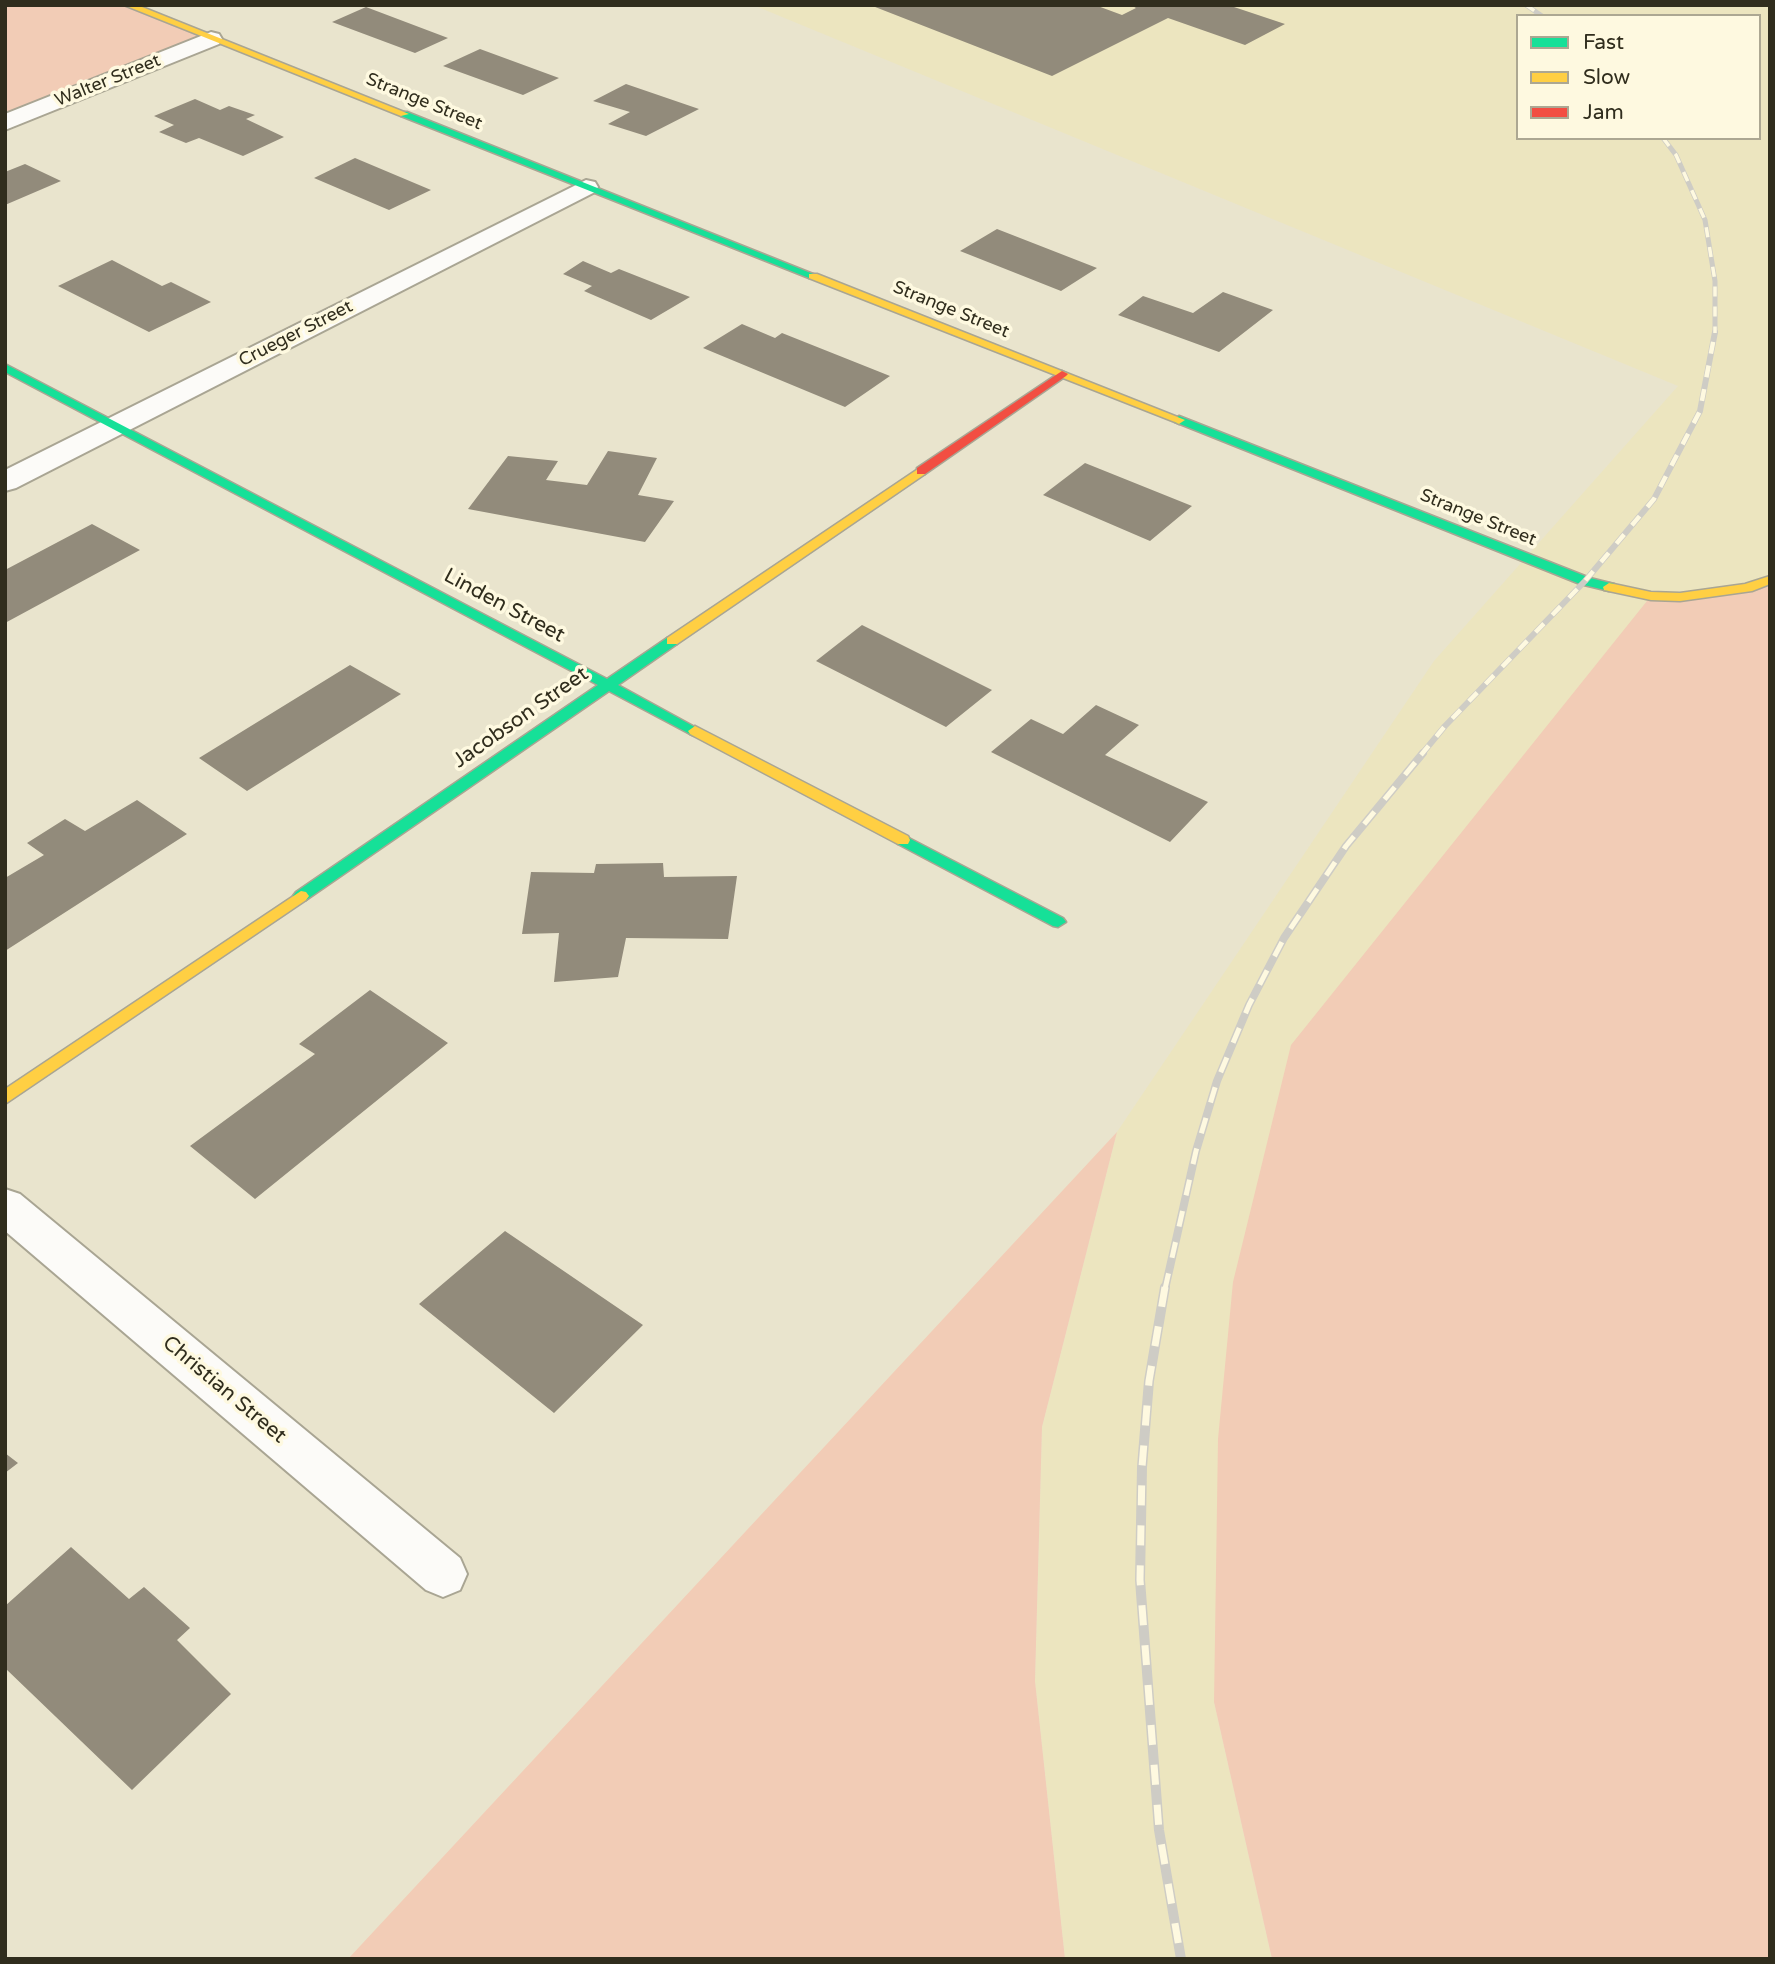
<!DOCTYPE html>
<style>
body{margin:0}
#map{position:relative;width:1775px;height:1964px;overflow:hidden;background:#e9e4cd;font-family:"Varela Round",sans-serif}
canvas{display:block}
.frame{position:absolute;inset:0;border:7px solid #302d1d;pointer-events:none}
.legend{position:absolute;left:1516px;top:14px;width:245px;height:126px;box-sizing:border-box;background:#fef9e0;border:2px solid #aca792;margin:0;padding:9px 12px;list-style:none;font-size:21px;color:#302d1d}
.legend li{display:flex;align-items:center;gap:14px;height:35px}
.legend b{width:35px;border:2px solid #aca792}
</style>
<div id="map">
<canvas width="1775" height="1964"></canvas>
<div class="frame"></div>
<ul class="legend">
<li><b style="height:9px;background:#16e098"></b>Fast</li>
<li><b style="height:9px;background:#ffcf43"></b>Slow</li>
<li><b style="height:9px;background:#f24e42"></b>Jam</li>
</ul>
</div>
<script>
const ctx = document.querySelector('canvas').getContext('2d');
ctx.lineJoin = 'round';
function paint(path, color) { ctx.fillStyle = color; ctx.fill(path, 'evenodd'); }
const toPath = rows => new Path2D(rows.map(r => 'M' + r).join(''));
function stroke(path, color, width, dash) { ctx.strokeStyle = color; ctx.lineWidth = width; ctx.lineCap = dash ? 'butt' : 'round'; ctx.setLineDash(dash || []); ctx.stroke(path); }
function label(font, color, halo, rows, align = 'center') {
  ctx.font = font + ' "Varela Round",sans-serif'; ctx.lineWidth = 7; ctx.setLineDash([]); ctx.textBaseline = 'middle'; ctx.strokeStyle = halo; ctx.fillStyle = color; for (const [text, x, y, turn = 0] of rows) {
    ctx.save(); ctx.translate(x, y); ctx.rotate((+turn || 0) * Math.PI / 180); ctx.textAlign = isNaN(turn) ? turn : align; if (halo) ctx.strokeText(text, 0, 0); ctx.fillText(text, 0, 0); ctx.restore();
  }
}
paint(toPath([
 [753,5,1770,5,1770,580,1214,1702,1272,1959,1065,1959,1035,1681,1042,1427,1117,1132,1434,661,1678,386],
 [1518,16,1759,16,1759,138,1518,138]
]), '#ece5bf');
paint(toPath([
 [5,5,128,5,211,39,5,123],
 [1770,580,1770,1959,1272,1959,1214,1702,1218,1439,1233,1282,1291,1045,1651,596],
 [1117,1132,1042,1427,1035,1681,1065,1959,348,1959]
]), '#f2ccb6');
paint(toPath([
 [870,5,1095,5,1122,15,1136,8,1131,5,1228,5,1285,24,1245,45,1168,18,1052,76],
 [366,7,448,38,415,53,332,22],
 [480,49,559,78,523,95,443,66],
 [626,84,699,109,646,136,608,124,630,112,593,101],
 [195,99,220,110,229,106,255,115,246,119,284,137,243,156,199,138,186,143,159,132,174,125,154,116],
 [355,158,431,190,389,210,314,178],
 [25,164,61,181,5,205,5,172],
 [997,229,1097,268,1061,291,960,251],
 [112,260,162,286,171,282,211,302,149,332,58,286],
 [583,261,611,273,619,269,690,297,651,320,584,291,592,286,563,274],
 [1223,292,1273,310,1219,352,1118,315,1143,296,1193,313],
 [742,324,775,338,782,333,890,376,845,407,703,348],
 [608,451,657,458,638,495,674,501,645,542,468,509,508,456,558,461,546,480,587,485],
 [1085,463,1192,506,1150,541,1043,495],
 [92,524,140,550,5,623,5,570],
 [862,625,992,690,946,727,816,661],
 [350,665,401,694,247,791,199,758],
 [1096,705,1139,725,1105,755,1208,802,1170,842,991,752,1031,719,1063,734],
 [137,800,187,834,5,951,5,878,44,855,27,843,65,819,85,831],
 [663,863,664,877,737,876,728,939,626,938,618,977,554,982,559,933,522,934,531,872,594,873,596,864],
 [370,990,448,1043,255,1199,190,1146,315,1054,299,1044],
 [505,1231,643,1325,554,1413,419,1304],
 [5,1453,18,1463,5,1473],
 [71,1547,129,1599,144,1587,190,1628,177,1640,231,1694,132,1790,5,1668,5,1606]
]), '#928b7b');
const street = toPath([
 [211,32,219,34,222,39,219,44,5,130,5,114,211,32],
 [586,180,595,182,598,187,595,192,16,488,5,491,5,470,586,180],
 [5,1189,20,1194,460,1558,467,1574,460,1590,443,1597,426,1590,5,1231,5,1189]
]);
const fast = toPath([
 [401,112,407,112,818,276,809,278,401,116,401,112],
 [5,364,607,679,667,638,677,638,677,644,618,685,702,731,695,736,690,734,609,691,306,900,296,900,293,896,296,892,598,685,5,372,5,364],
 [1179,416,1590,578,1614,584,1615,587,1609,591,1580,584,1175,422,1173,420,1179,416],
 [903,835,1063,918,1066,922,1058,927,1053,926,898,844,896,840,898,836,903,835]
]);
const slow = toPath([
 [124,5,137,5,409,114,401,116,124,5],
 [809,274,817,274,1185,420,1179,424,1175,422,809,278,809,274],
 [921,467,925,468,925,474,677,644,667,644,667,638,921,467],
 [1770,576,1770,584,1752,591,1680,601,1651,600,1604,590,1603,587,1609,583,1651,592,1680,593,1745,584,1770,576],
 [695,726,908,836,910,840,908,844,898,844,690,734,688,731,695,726],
 [301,891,306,892,309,896,306,900,5,1104,5,1089,301,891]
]);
const jam = toPath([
 [1062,371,1068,374,1066,376,925,474,917,474,917,468,1062,371]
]);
stroke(street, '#a9a593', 4);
stroke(fast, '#a9a593', 3);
stroke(slow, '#a9a593', 3);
stroke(jam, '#a9a593', 3);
paint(street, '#fcfbf8');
paint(fast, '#16e098');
paint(slow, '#ffcf43');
paint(jam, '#f24e42');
const railFar3 = toPath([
 [1526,5,1542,16],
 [1663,138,1676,155,1705,220,1715,281,1715,333]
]);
const railFar2 = toPath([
 [1421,755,1445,726,1585,581,1654,499,1700,411,1715,332]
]);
const railFar1 = toPath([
 [1165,1289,1196,1151,1217,1081,1249,1005,1284,938,1346,846,1423,753]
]);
const rail = toPath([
 [1165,1287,1149,1381,1142,1467,1140,1580,1159,1830,1181,1959]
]);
stroke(railFar3, '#ceccc5', 5);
stroke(railFar2, '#ceccc5', 6);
stroke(railFar1, '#ceccc5', 8);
stroke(rail, '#ceccc5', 10);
stroke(railFar3, '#fef9e0', 3.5, [10]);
stroke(railFar2, '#fef9e0', 4.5, [12]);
stroke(railFar1, '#fef9e0', 5, [16]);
stroke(rail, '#fef9e0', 7, [20]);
label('18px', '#302d1d', '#fef9e0', [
 ["Walter Street",108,81,-22],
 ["Strange Street",424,102,22],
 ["Strange Street",951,310,22],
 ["Crueger Street",296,334,-27],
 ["Strange Street",1478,518,22]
]);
label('21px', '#302d1d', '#fef9e0', [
 ["Linden Street",504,606,28],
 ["Jacobson Street",521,718,-35],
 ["Christian Street",224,1390,40]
]);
</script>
